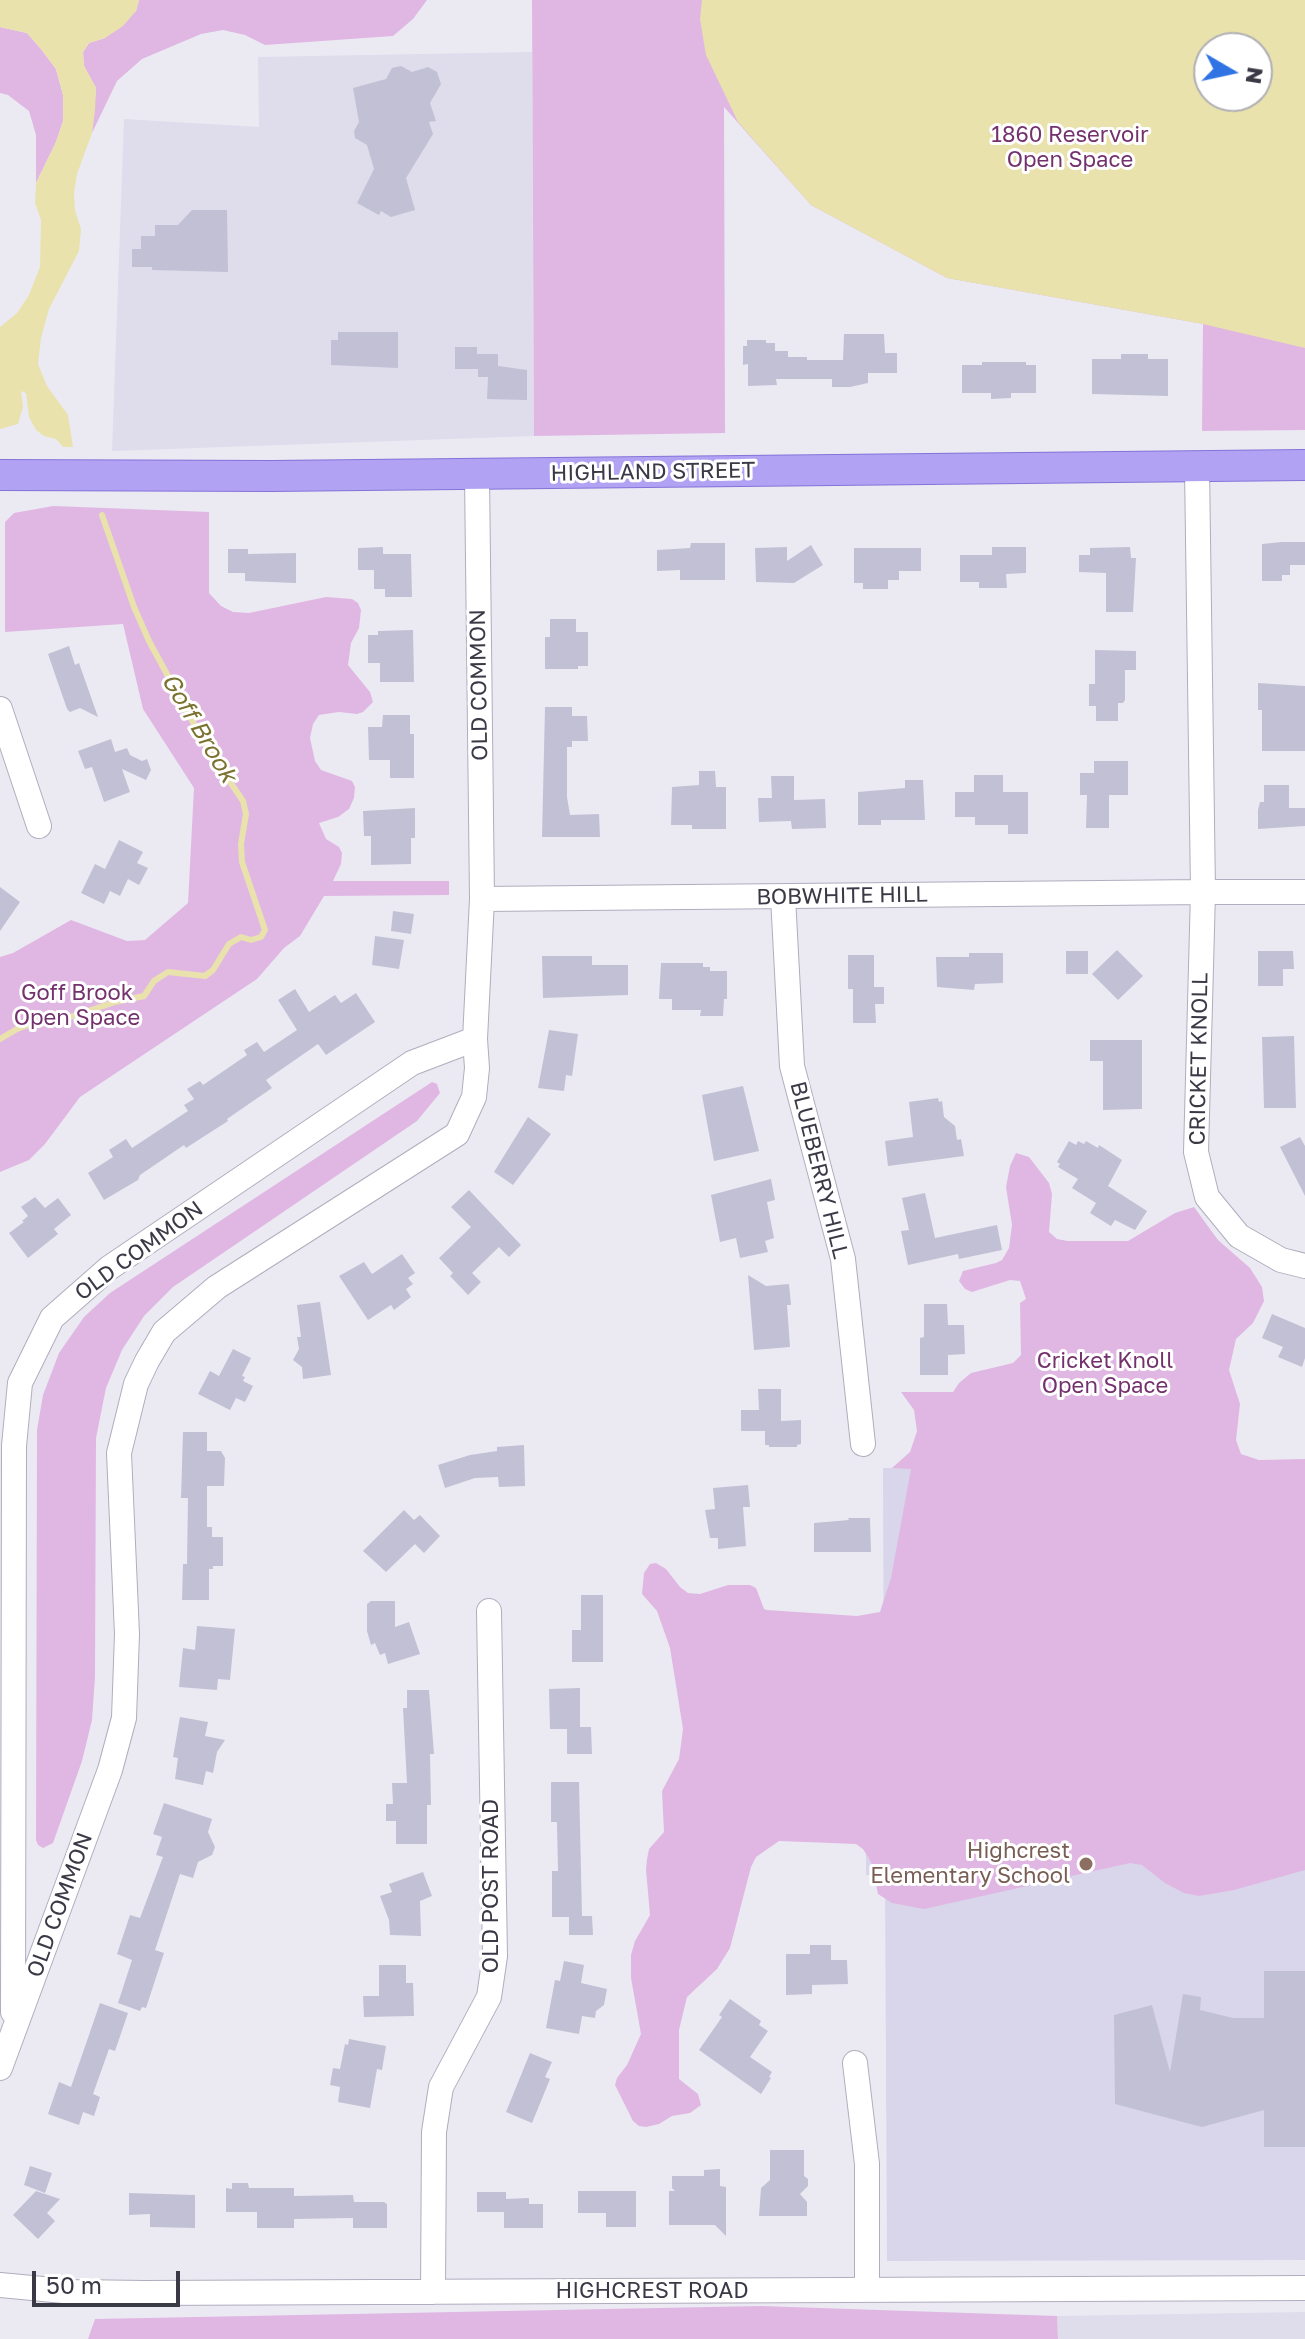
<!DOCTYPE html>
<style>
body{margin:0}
#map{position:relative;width:1305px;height:2339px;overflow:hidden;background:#ebeaf3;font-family:"Golos Text",sans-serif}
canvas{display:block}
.north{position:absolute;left:1193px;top:32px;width:80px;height:80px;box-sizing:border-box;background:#fff;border:2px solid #b0b0b5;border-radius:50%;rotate:99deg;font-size:22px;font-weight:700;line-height:32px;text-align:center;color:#3a3946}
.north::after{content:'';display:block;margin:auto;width:28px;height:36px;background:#3074e4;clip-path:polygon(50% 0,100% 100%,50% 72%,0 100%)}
.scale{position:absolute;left:32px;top:2271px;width:148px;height:36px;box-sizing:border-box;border:4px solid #3a3946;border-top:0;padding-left:10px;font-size:24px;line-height:28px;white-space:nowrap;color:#3a3946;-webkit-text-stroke:6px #fff;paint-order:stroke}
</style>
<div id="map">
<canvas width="1305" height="2339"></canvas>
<div class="north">N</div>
<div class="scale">50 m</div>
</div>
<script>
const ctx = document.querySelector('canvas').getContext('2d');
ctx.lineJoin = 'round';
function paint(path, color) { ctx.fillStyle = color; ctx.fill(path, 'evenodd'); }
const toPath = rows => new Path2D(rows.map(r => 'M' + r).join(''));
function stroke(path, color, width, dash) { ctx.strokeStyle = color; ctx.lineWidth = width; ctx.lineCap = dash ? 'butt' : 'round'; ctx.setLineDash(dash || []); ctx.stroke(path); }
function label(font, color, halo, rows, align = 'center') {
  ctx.font = font + ' "Golos Text",sans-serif'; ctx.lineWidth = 6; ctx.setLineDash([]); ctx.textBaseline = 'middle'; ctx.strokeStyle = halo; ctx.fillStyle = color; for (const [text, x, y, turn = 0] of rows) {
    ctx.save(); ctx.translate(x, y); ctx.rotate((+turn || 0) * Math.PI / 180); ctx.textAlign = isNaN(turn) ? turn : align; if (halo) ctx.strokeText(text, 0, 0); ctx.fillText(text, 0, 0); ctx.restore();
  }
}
paint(toPath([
 [532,52,534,436,112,451,124,119,259,127,258,57],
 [1305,2312,1305,2339,1058,2339,1057,2316]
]), '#dfdceb');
paint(toPath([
 [1120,1467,1305,1634,1305,2260,887,2261,885,1875,866,1875,866,1753,884,1752,883,1468]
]), '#d9d5eb');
paint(toPath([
 [139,0,427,0,413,19,393,36,265,45,245,35,223,30,201,34,142,59,117,81,92,133,96,88,84,66,83,52,89,43,105,38,136,11],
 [532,0,1305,0,1305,430,1202,431,1203,324,947,278,811,205,724,107,725,433,534,436],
 [1209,48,1257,48,1257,96,1209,96],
 [0,27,27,33,41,49,56,69,63,95,63,121,56,142,36,183,36,135,29,111,8,95,0,93],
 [53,506,209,512,209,593,221,606,233,612,249,613,326,597,352,599,358,603,361,610,359,628,351,643,348,665,370,692,373,702,363,712,357,714,339,712,319,715,313,724,310,738,315,761,321,770,352,781,355,787,354,798,349,809,338,817,319,823,326,839,339,847,342,853,341,864,333,881,449,881,449,895,324,896,300,936,284,948,257,979,80,1097,45,1144,29,1160,0,1172,0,957,13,953,71,920,127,941,145,940,188,903,194,788,143,709,123,624,5,632,5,522,14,513],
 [432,1082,437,1084,440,1093,417,1121,173,1287,144,1316,122,1350,106,1388,96,1438,95,1677,92,1720,82,1761,53,1843,43,1848,38,1845,36,1840,37,1430,43,1395,59,1353,84,1317,110,1293],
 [1016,1153,1029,1157,1049,1183,1052,1194,1049,1232,1057,1239,1068,1241,1128,1241,1175,1213,1194,1207,1218,1240,1250,1268,1262,1287,1264,1301,1253,1323,1236,1339,1229,1370,1240,1404,1236,1440,1241,1454,1259,1460,1305,1459,1305,1870,1234,1890,1199,1896,1184,1893,1165,1883,1142,1865,1130,1863,924,1909,892,1903,878,1894,871,1862,863,1849,856,1844,779,1841,756,1857,751,1867,730,1948,717,1969,687,1997,679,2030,679,2079,698,2094,701,2105,690,2113,672,2116,659,2124,646,2127,639,2126,633,2121,615,2085,617,2078,627,2065,641,2034,631,1978,631,1955,635,1941,650,1915,646,1870,647,1859,649,1849,664,1832,662,1791,679,1759,683,1729,670,1648,657,1611,642,1594,644,1573,650,1564,656,1563,666,1569,680,1587,688,1593,700,1594,728,1585,750,1585,756,1588,764,1609,767,1610,857,1616,880,1612,891,1578,911,1469,892,1468,910,1452,917,1431,914,1410,901,1392,953,1392,959,1383,971,1373,1013,1363,1021,1355,1020,1303,1026,1299,1020,1281,1010,1280,972,1292,965,1289,959,1281,963,1271,996,1263,1002,1260,1009,1248,1012,1225,1006,1187,1010,1166],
 [761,2306,1057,2316,1058,2339,88,2339,95,2319]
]), '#e0b7e3');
paint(toPath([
 [0,0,139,0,136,11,123,26,105,38,89,43,83,52,84,66,96,88,95,110,92,133,77,174,74,193,75,210,81,229,79,251,49,309,41,338,38,364,47,386,68,415,73,447,63,447,56,439,44,436,36,430,29,417,26,393,21,391,23,407,18,424,0,429,0,327,17,313,29,295,40,267,41,220,35,203,36,183,56,142,63,121,63,95,56,69,41,49,27,33,0,27],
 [702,0,1305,0,1305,348,1203,324,947,278,811,205,738,122,706,55,700,19],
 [1257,48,1257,96,1209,96,1209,48]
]), '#e9e2ad');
stroke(toPath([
 [0,1039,17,1029,53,1016,70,1017,115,1002,144,996,154,981,168,972,205,976,213,970,229,944,241,937,251,940,261,937,265,930,242,862,241,844,246,814,243,801,207,748,149,641,134,607,102,515]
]), '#e9e2ad', 6);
paint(toPath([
 [401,66,412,72,428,67,437,72,441,84,430,103,436,121,429,122,433,134,406,178,415,210,391,217,381,211,379,215,357,203,374,169,367,145,355,138,354,131,359,122,353,88,386,79,392,68],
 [192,210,227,210,228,272,152,270,152,267,132,267,132,249,141,249,141,236,155,236,155,225,178,225],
 [338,332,398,332,398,368,331,365,331,340,338,340],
 [844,334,884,334,885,353,897,353,897,373,868,373,868,383,850,387,832,387,832,379,776,379,777,385,748,386,748,364,743,365,743,346,747,346,747,340,766,340,766,343,775,343,775,351,788,351,788,357,807,357,807,360,843,360],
 [455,347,477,347,477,354,498,354,498,366,527,370,527,400,487,399,488,377,478,377,478,369,455,369],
 [1121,354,1148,354,1148,359,1168,359,1168,396,1092,394,1092,359,1121,359],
 [982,362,1026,362,1026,365,1036,365,1036,393,1011,393,1011,398,991,399,991,393,962,393,962,365,982,365],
 [1282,542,1305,542,1305,565,1290,565,1290,575,1282,575,1282,581,1262,581,1262,544],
 [691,543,725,543,725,580,680,580,680,570,657,571,657,550,690,548],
 [811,545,823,565,794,583,756,582,755,548,787,547,787,561],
 [383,547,383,554,411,554,412,597,385,597,385,589,374,589,374,570,358,570,358,548],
 [992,547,1026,547,1026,573,1006,574,1007,588,979,588,979,582,960,582,960,555,992,555],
 [1130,547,1131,558,1136,558,1133,612,1106,612,1106,573,1079,572,1079,555,1090,555,1090,548],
 [854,548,921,548,921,571,899,571,899,580,888,580,888,589,863,589,863,583,854,583],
 [228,549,248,549,248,554,296,553,296,583,245,581,245,573,228,573],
 [550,619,576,619,576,632,588,632,588,666,578,666,578,669,545,669,545,637,550,637],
 [413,630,414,682,380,682,380,663,368,663,368,635,378,635,378,631],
 [69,646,75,665,79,663,98,717,80,708,70,712,67,709,48,654],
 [1095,650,1136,651,1136,670,1125,670,1125,700,1123,703,1118,703,1118,721,1096,721,1096,706,1089,706,1089,684,1095,684],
 [1258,683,1305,686,1305,751,1262,751,1262,710,1258,710],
 [545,707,572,707,572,716,587,716,588,741,572,741,572,747,567,747,567,797,570,815,599,814,600,837,542,837],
 [383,715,410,715,410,734,414,734,414,778,390,778,390,760,369,760,368,727,382,727],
 [111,739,115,752,127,748,130,755,142,761,147,759,151,770,146,780,122,769,130,792,104,802,92,767,85,769,78,751],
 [1094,761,1128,761,1128,795,1109,795,1109,828,1086,828,1087,795,1080,795,1080,773,1094,773],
 [699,771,715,771,716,787,726,787,726,829,692,829,692,825,671,825,672,787,699,785],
 [974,775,1003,775,1003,792,1028,792,1028,834,1008,834,1008,825,975,825,975,817,955,817,955,792,974,792],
 [771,776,794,776,794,800,825,799,826,828,792,829,791,821,759,822,758,798,772,798],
 [905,780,923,780,925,820,881,820,881,825,858,825,858,792,905,788],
 [1264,785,1289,785,1289,808,1305,808,1305,826,1258,829,1258,810,1260,802,1264,802],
 [415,808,415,838,411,838,411,864,371,865,371,836,364,836,363,811],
 [119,840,143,852,137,863,148,868,139,885,128,879,120,896,110,891,104,904,81,893,95,864,105,869],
 [0,887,20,902,0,931],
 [393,911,414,914,411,934,391,931],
 [375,936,404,940,399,969,372,965],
 [1117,950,1143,976,1118,1000,1092,974],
 [1066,951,1088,951,1088,974,1066,974],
 [1258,951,1293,951,1294,969,1283,969,1283,986,1258,986],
 [969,953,1003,953,1003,983,975,984,974,990,937,987,936,957,969,957],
 [848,955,874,955,874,987,884,987,884,1004,875,1004,876,1023,853,1023,853,989,848,989],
 [542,956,592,956,592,965,628,965,628,995,543,998],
 [661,963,703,963,703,967,710,967,710,971,727,971,727,999,724,999,723,1016,700,1016,701,1010,672,1010,672,999,659,999],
 [295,989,309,1012,335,995,341,1003,356,993,375,1022,326,1055,318,1044,266,1080,272,1088,227,1119,228,1121,186,1148,184,1145,140,1175,138,1180,104,1200,88,1173,113,1157,109,1150,126,1139,132,1148,188,1111,184,1105,194,1099,187,1089,200,1081,203,1085,247,1055,244,1050,257,1042,264,1052,297,1030,278,1000],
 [549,1030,578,1034,572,1076,566,1075,564,1091,538,1088],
 [1294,1036,1296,1108,1264,1108,1262,1037],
 [1090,1040,1142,1040,1142,1109,1103,1110,1103,1061,1090,1061],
 [743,1086,759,1151,714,1161,702,1095],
 [938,1098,939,1102,942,1101,944,1117,955,1126,957,1140,961,1139,964,1156,888,1166,885,1141,913,1137,909,1102],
 [528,1117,551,1134,513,1185,494,1172],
 [1300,1137,1305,1146,1305,1196,1280,1147],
 [1069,1141,1076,1145,1078,1141,1084,1144,1086,1141,1098,1148,1099,1145,1122,1160,1108,1186,1147,1211,1135,1230,1115,1220,1111,1226,1090,1213,1096,1203,1072,1188,1078,1179,1058,1167,1060,1164,1057,1162],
 [771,1179,775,1200,767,1202,774,1238,765,1241,768,1252,740,1258,736,1238,720,1242,711,1195],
 [469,1190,521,1245,509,1257,499,1247,472,1273,481,1282,468,1295,450,1276,453,1273,439,1258,471,1227,451,1207],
 [925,1193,935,1238,997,1225,1002,1250,959,1259,958,1254,908,1265,901,1231,909,1230,902,1198],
 [35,1197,45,1208,58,1198,71,1215,54,1229,58,1234,28,1258,9,1233,24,1222,22,1221,28,1216,21,1207],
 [402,1254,415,1273,408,1278,413,1284,406,1289,411,1297,394,1310,391,1305,368,1320,339,1276,364,1262,372,1274],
 [748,1275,766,1286,789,1284,791,1305,787,1305,790,1347,754,1350],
 [320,1302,331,1375,303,1379,302,1367,293,1360,299,1349,297,1337,301,1337,297,1305],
 [924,1304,947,1304,948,1325,964,1325,965,1354,948,1355,948,1375,920,1375,920,1338,924,1337],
 [1272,1314,1305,1328,1305,1358,1302,1367,1278,1357,1283,1347,1262,1338],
 [233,1349,251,1358,242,1376,245,1377,243,1381,253,1386,245,1402,236,1398,230,1410,198,1394,210,1371,219,1376],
 [758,1389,781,1389,781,1421,801,1420,801,1444,797,1445,797,1447,769,1447,769,1445,765,1445,765,1431,741,1431,741,1410,759,1410],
 [183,1432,207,1432,207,1451,221,1451,225,1458,224,1486,207,1486,207,1527,212,1527,212,1537,223,1537,223,1566,213,1566,213,1569,209,1569,209,1600,182,1600,183,1564,187,1564,188,1498,181,1498],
 [524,1445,525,1486,499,1487,498,1477,475,1478,445,1488,438,1465,470,1455,497,1451,497,1447],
 [748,1485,750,1507,743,1507,746,1546,718,1549,718,1538,710,1538,705,1510,715,1509,713,1488],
 [404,1510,414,1520,420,1515,440,1536,424,1553,415,1544,386,1572,363,1551],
 [848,1518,870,1518,871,1552,814,1552,814,1523,849,1520],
 [581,1595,603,1595,603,1662,572,1662,572,1630,581,1630],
 [371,1601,395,1601,395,1627,409,1622,420,1654,388,1664,385,1653,380,1655,375,1643,371,1645,367,1631,367,1604],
 [197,1626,235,1629,230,1680,218,1679,217,1690,179,1687,183,1648,195,1650],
 [580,1688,580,1727,591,1727,592,1754,567,1754,567,1729,550,1729,549,1689],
 [407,1690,429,1690,434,1754,430,1754,431,1805,427,1805,427,1844,396,1844,396,1821,386,1821,386,1804,393,1804,392,1783,407,1783,403,1708,407,1708],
 [180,1717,208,1722,205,1736,225,1740,217,1752,213,1773,206,1771,203,1785,175,1779,178,1758,173,1757],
 [551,1782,579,1782,582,1916,592,1916,593,1935,569,1935,569,1917,552,1917,552,1871,558,1871,557,1822,551,1822],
 [164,1803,212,1819,208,1832,215,1847,212,1855,198,1862,193,1878,180,1874,155,1950,164,1953,146,2008,142,2007,140,2011,118,2003,132,1960,117,1954,130,1915,140,1918,163,1857,156,1855,162,1837,153,1834],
 [423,1872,432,1896,420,1901,421,1936,390,1935,389,1920,380,1896,392,1892,389,1884],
 [810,1945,831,1945,831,1960,847,1960,848,1984,812,1985,812,1994,786,1995,786,1954,810,1954],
 [564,1961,584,1965,581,1983,607,1989,604,2005,596,2011,595,2018,582,2016,579,2034,546,2028,555,1980,560,1981],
 [379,1965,406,1965,406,1983,413,1983,414,2016,364,2017,363,1996,379,1996],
 [1264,1971,1305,1971,1305,2147,1264,2147,1264,2110,1202,2127,1115,2104,1114,2015,1152,2005,1170,2072,1183,1994,1201,1997,1200,2010,1233,2018,1264,2018],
 [730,1999,761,2021,759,2025,768,2031,750,2057,772,2072,769,2077,771,2078,761,2094,699,2050,722,2017,719,2015],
 [100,2003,128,2013,115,2051,109,2049,93,2094,100,2097,94,2116,83,2112,79,2125,48,2114,59,2082,71,2087],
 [349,2039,386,2046,382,2070,377,2069,370,2108,338,2102,340,2087,330,2085,333,2068,340,2069,345,2044,348,2045],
 [530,2053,552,2062,545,2077,550,2079,532,2123,506,2112],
 [770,2150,804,2150,804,2176,808,2179,808,2186,800,2194,807,2202,807,2216,759,2216,761,2188,770,2180],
 [30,2166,52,2173,45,2193,24,2185],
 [720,2169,720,2186,726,2187,726,2236,715,2225,669,2225,669,2191,675,2191,672,2188,672,2176,704,2176,704,2170],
 [232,2183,248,2183,249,2188,294,2188,294,2196,353,2195,354,2202,384,2202,387,2204,387,2228,353,2228,353,2218,294,2219,294,2228,257,2228,257,2212,226,2212,226,2188,232,2189],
 [36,2191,60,2199,47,2213,55,2221,38,2239,13,2215],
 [578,2191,636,2191,636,2227,606,2227,606,2213,578,2213],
 [477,2192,506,2192,506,2199,529,2198,529,2204,543,2204,543,2228,504,2228,504,2212,477,2212],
 [129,2193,195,2195,195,2228,150,2227,150,2214,129,2215]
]), '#c2c0d4');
const minor = toPath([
 [0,709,39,826],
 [1305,892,1203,892,1196,1152,1207,1197,1239,1236,1281,1260,1305,1266],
 [783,897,792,1066,843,1259,863,1444],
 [482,899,1203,892,1197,467],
 [13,2012,14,1446,20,1383,52,1318,109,1268,412,1063,475,1039],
 [855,2063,867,2164,867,2290],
 [0,2068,110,1770,124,1718,127,1634,119,1453,136,1384,147,1361,164,1332,217,1287,457,1134,474,1097,477,1068,475,1039,482,899,477,475],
 [0,2285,74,2292,144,2293,1305,2288],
 [433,2292,434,2132,441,2087,489,1997,495,1956,489,1611]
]);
const major = toPath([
 [0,475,271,476,1305,465]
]);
stroke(minor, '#b0adbe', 26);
stroke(major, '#8473d8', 32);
stroke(minor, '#fff', 24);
stroke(major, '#b1a2f4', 30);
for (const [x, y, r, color] of [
 [1086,1864,8,"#8d6e63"]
]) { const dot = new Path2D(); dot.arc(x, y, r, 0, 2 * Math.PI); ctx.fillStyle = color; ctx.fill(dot); stroke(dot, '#fff', 3); }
label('22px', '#73316d', '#fff', [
 ["1860 Reservoir",1070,135],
 ["Open Space",1070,160],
 ["Goff Brook",77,993],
 ["Open Space",77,1018],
 ["Cricket Knoll",1105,1361],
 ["Open Space",1105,1386]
]);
label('22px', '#3a3946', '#fff', [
 ["HIGHLAND STREET",653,472,-1],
 ["OLD COMMON",479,685,-91],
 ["BOBWHITE HILL",842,896,-1],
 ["CRICKET KNOLL",1199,1059,-89],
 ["BLUEBERRY HILL",819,1170,76],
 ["OLD COMMON",139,1251,-36],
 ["OLD POST ROAD",491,1886,-90],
 ["OLD COMMON",60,1905,-70],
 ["HIGHCREST ROAD",652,2291]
]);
label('22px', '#785e54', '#fff', [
 ["Highcrest",1070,1851],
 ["Elementary School",1070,1876]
], 'right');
label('italic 24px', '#7b722f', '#fff', [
 ["Goff Brook",199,728,59]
]);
</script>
